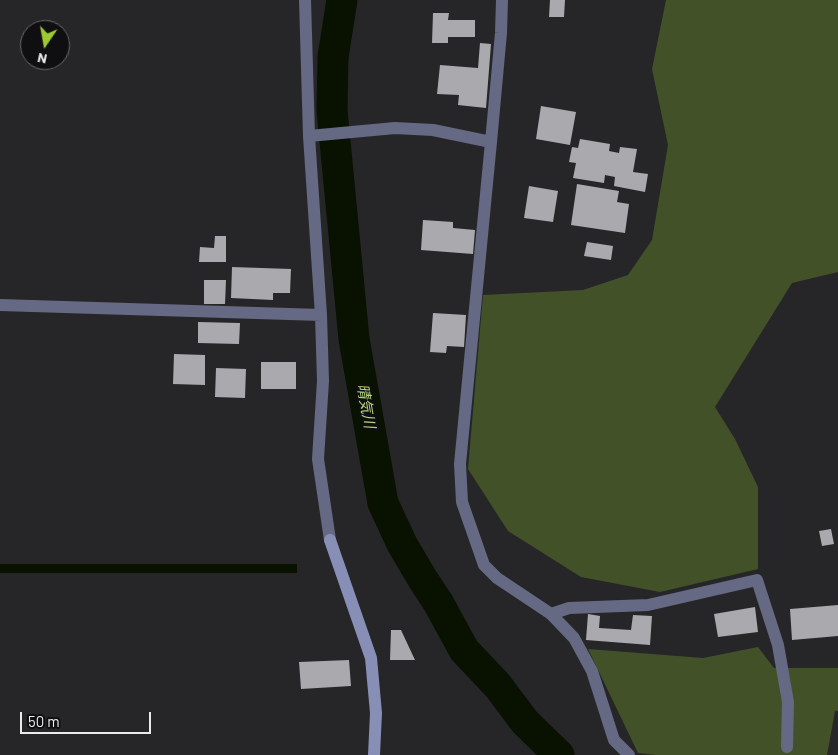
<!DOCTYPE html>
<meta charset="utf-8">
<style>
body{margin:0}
#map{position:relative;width:838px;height:755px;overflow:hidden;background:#262629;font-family:Barlow,sans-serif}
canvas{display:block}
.north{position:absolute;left:20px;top:20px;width:50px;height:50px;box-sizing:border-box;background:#0f0f11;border:1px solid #676769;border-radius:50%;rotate:192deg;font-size:14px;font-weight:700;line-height:20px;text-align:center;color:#ebebed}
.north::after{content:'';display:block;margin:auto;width:18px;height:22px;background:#9dca30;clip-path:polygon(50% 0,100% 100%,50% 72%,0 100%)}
.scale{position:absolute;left:20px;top:712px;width:131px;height:22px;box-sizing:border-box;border:2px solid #ebebed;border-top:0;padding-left:6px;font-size:15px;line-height:18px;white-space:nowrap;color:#ebebed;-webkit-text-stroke:4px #0f0f11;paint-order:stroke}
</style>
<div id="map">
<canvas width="838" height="755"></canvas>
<div class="north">N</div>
<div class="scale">50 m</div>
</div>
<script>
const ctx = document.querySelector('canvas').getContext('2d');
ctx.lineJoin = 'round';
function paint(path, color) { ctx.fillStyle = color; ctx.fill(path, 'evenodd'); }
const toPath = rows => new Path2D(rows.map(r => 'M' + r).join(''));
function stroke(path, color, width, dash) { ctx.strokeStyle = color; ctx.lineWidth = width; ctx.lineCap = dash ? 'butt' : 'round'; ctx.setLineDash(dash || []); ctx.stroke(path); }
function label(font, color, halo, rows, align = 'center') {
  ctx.font = font + ' Barlow,"Noto Sans JP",sans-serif'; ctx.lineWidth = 5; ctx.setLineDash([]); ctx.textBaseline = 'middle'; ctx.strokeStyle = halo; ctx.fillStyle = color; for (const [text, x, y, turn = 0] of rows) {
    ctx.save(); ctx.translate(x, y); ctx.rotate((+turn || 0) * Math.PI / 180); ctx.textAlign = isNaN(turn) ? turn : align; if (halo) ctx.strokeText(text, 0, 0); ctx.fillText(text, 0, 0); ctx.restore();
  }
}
paint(toPath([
 [666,0,838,0,838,272,792,283,715,407,735,439,758,487,758,569,660,592,581,577,508,531,468,469,483,295,583,290,628,275,652,240,668,145,652,69],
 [758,647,774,668,838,668,838,711,835,711,827,755,656,755,638,753,588,649,703,658]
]), '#435129');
paint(toPath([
 [0,564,297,564,297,573,0,573]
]), '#091100');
stroke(toPath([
 [342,0,333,57,332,110,354,339,383,503,402,544,422,578,439,604,464,650,498,686,525,722,559,755]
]), '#091100', 31);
paint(toPath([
 [550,0,565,0,564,17,549,17],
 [433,13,449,13,448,20,475,20,475,37,448,37,448,43,432,43],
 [480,43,491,44,486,108,458,105,459,95,437,94,440,65,478,68],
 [541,106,576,112,570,145,536,139],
 [580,139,610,144,609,151,619,153,620,147,637,149,633,172,648,174,645,192,614,186,615,177,605,175,604,183,573,178,576,163,569,162,572,147,578,148],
 [577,184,619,191,617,202,629,204,625,233,571,225],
 [529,186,558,191,553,222,524,218],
 [423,220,453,222,453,228,475,230,473,254,421,250],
 [215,236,226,236,226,262,199,262,200,247,214,248],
 [587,242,613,246,611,260,584,256],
 [232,267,291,269,290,293,273,293,273,300,231,298],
 [204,280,226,280,225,304,204,304],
 [433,313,466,315,464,347,447,346,446,353,430,352],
 [198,322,240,323,239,344,198,343],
 [174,354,205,355,205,385,173,384],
 [261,362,296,362,296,389,261,389],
 [216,368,246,369,245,398,215,397],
 [831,529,834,544,822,546,819,531],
 [838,605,838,636,792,640,790,609],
 [755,607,758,632,718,637,714,614],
 [588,614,600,616,599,628,631,630,633,615,652,616,650,645,586,640],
 [391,630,401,630,415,660,390,660],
 [349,660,351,686,301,689,299,662]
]), '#aaaaae');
stroke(toPath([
 [305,0,309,136,321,315,323,381,318,459,330,540],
 [502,0,501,33,491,142,460,464,462,502,484,565,497,578,551,614,574,638,592,671,614,740,629,755],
 [309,136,395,128,433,130,491,142],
 [0,305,321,315],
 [551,614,569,608,648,605,757,580,778,645,788,702,787,747]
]), '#656983', 12);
stroke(toPath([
 [330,540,371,658,376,713,374,755]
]), '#888fb7', 12);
label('italic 15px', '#b3d27a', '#0f0f11', [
 ["晴気川",366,406,80]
]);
</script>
